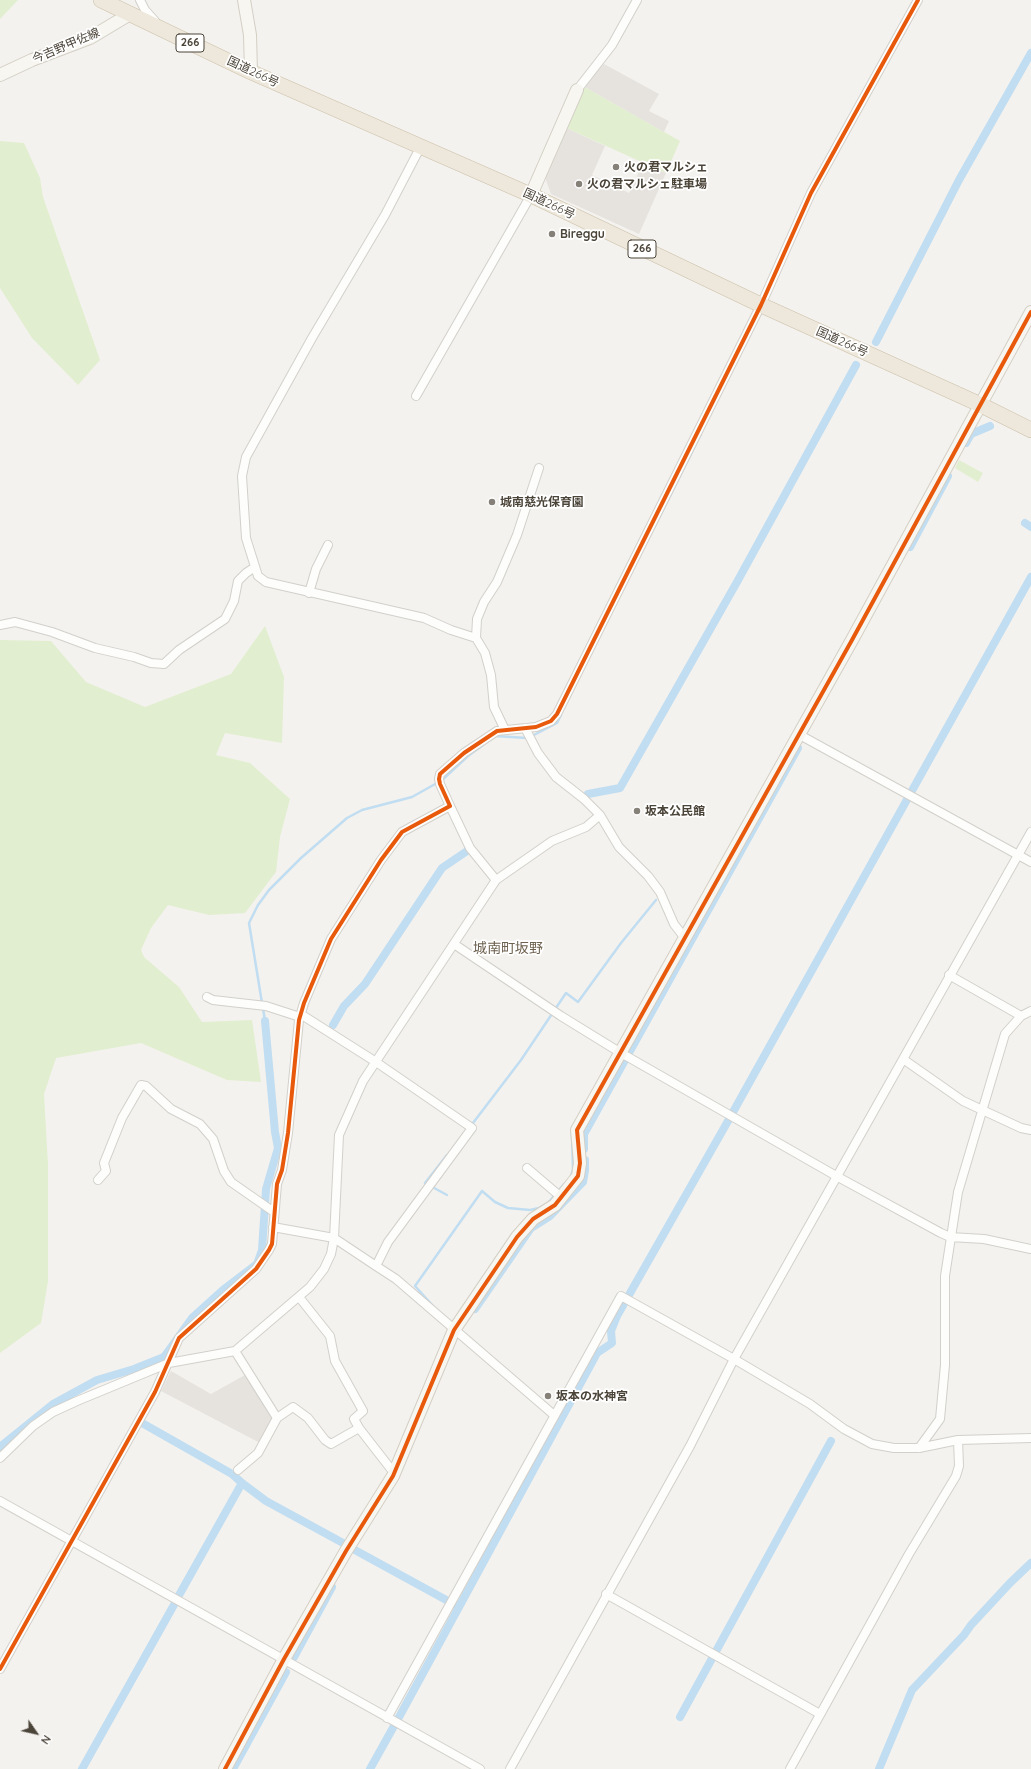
<!DOCTYPE html>
<meta charset="utf-8">
<style>
body{margin:0}
#map{position:relative;width:1031px;height:1769px;overflow:hidden;background:#f4f2ee;font-family:Quicksand,sans-serif}
canvas{display:block}
.north{position:absolute;left:16px;top:1713px;width:40px;height:40px;-webkit-text-stroke:3px #fff;paint-order:stroke;rotate:124deg;font-size:11px;font-weight:700;line-height:16px;text-align:center;color:#4b4439}
.north::after{content:'';display:block;margin:auto;width:14px;height:18px;background:#4b4439;clip-path:polygon(50% 0,100% 100%,50% 72%,0 100%)}
</style>
<div id="map">
<canvas width="1031" height="1769"></canvas>
<div class="north">N</div>
</div>
<script>
const ctx = document.querySelector('canvas').getContext('2d');
ctx.lineJoin = 'round';
function paint(path, color) { ctx.fillStyle = color; ctx.fill(path, 'evenodd'); }
const toPath = rows => new Path2D(rows.map(r => 'M' + r).join(''));
function stroke(path, color, width, dash) { ctx.strokeStyle = color; ctx.lineWidth = width; ctx.lineCap = dash ? 'butt' : 'round'; ctx.setLineDash(dash || []); ctx.stroke(path); }
function label(font, color, halo, rows, align = 'center') {
  ctx.font = font + ' Quicksand,"Noto Sans JP",sans-serif'; ctx.lineWidth = 3.5; ctx.setLineDash([]); ctx.textBaseline = 'middle'; ctx.strokeStyle = halo; ctx.fillStyle = color; for (const [text, x, y, turn = 0] of rows) {
    ctx.save(); ctx.translate(x, y); ctx.rotate((+turn || 0) * Math.PI / 180); ctx.textAlign = isNaN(turn) ? turn : align; if (halo) ctx.strokeText(text, 0, 0); ctx.fillText(text, 0, 0); ctx.restore();
  }
}
paint(toPath([
 [171,1371,211,1394,245,1375,272,1419,260,1443,161,1391]
]), '#e6e2de');
paint(toPath([
 [0,0,18,0,0,19],
 [583,86,680,141,666,173,564,127],
 [0,141,24,143,40,178,43,197,100,360,78,385,32,338,0,288],
 [959,460,983,473,978,482,955,468],
 [265,626,284,677,282,743,225,733,216,755,250,763,290,799,280,837,276,872,245,913,209,915,168,905,151,928,141,950,144,957,179,987,202,1022,252,1020,261,1082,227,1080,141,1043,56,1058,44,1094,48,1165,48,1281,41,1323,0,1353,0,640,51,641,86,682,145,707,231,674]
]), '#e1eecf');
paint(toPath([
 [604,64,659,94,649,111,669,121,664,132,583,86],
 [564,127,605,146,592,175,629,193,643,163,666,173,639,234,551,194,543,172]
]), '#e6e3df');
stroke(toPath([
 [653,530,701,434],
 [495,736,527,738],
 [532,736,557,723,561,715],
 [441,781,468,756,483,745],
 [262,1003,249,923,258,905,269,890,301,858,347,818,362,810,412,797,437,783],
 [263,1008,265,1021],
 [473,1123,521,1060,566,993,578,1002,621,943,656,900],
 [571,1176,573,1169,572,1135],
 [447,1195,425,1183,447,1155],
 [434,1307,415,1286,482,1191,495,1202,508,1208,530,1210,539,1208,548,1203,564,1184]
]), '#c0ddf1', 2.5);
stroke(toPath([
 [876,342,959,180,1031,53],
 [966,443,971,434,990,426],
 [1025,523,1031,527],
 [910,547,948,476],
 [588,794,620,788,737,582,856,365],
 [333,1025,344,1006,365,984,442,868,467,851],
 [584,1149,584,1134,798,748],
 [475,1309,531,1228,550,1216,583,1182,585,1170,585,1160],
 [142,1423,232,1474,242,1483],
 [0,1447,53,1404,97,1380,134,1369,164,1357,192,1318,223,1290,257,1264,262,1250,266,1189,278,1148,275,1132,265,1021],
 [353,1549,459,1607,398,1719],
 [178,1597,242,1483,266,1501,343,1543],
 [459,1607,597,1353,612,1343,611,1331,617,1316,728,1121,1031,577],
 [294,1657,332,1587],
 [680,1717,831,1441],
 [82,1769,175,1603],
 [233,1769,286,1672],
 [370,1769,394,1726],
 [879,1769,912,1690,964,1635,971,1625,1010,1583,1031,1563]
]), '#c0ddf1', 8);
const street = toPath([
 [140,0,145,10,155,21],
 [577,90,612,45,637,0],
 [421,146,385,215,312,338,246,457,242,476,246,538,258,576,266,582,424,618,451,630,476,638],
 [416,396,531,195],
 [309,593,316,569,328,545],
 [0,625,15,622,52,632,95,648,134,657,151,663,164,664,179,650,225,619,234,601,238,581,246,573,255,567],
 [525,728,538,753,556,777,584,799,600,815,619,847,648,876,660,892,674,924,684,937],
 [505,730,494,707,491,675,485,653,476,638,477,619,484,602,497,582,517,535,539,468],
 [798,734,1031,862],
 [450,806,470,848,496,880],
 [454,944,561,1016,621,1053,838,1177,941,1233,950,1237,984,1239,1031,1249],
 [949,975,1021,1016],
 [207,997,213,1000,266,1006,300,1017],
 [302,1015,376,1062,472,1128,388,1242,376,1266],
 [903,1059,963,1101,1021,1128,1031,1130],
 [527,1168,561,1197],
 [98,1180,106,1171,104,1163,122,1118,141,1085,146,1086,171,1109,200,1124,213,1139,224,1171,231,1182,274,1212],
 [273,1227,334,1238,376,1266,396,1279,554,1415],
 [235,1351,277,1418],
 [359,1428,394,1473],
 [919,1448,940,1419,945,1365,945,1276,958,1192,1005,1034,1021,1016,1031,1011],
 [0,1458,33,1426,53,1412,77,1401,169,1363,235,1351,310,1287,324,1269,331,1254,334,1238,339,1135,363,1081,496,880,552,841,586,827,600,815],
 [238,1470,258,1453,277,1418,293,1407,308,1418,325,1440,331,1444,359,1428,354,1419,363,1411,335,1361,330,1336,299,1297],
 [0,1501,480,1769],
 [606,1594,820,1714],
 [0,1669,155,1392,179,1338,256,1269,269,1250,272,1244,277,1184,282,1170,288,1133,299,1020,304,1003,331,939,381,860,402,832,450,806,440,784,439,779,440,774,464,753,497,731,536,727,551,721,557,714,761,305,811,193,918,0],
 [387,1718,621,1296,734,1359,810,1404,844,1429,872,1444,894,1448,919,1448,958,1440,1031,1438],
 [510,1769,690,1446,734,1359,1031,832],
 [790,1769,909,1554,956,1476,959,1466,958,1440]
]);
const secondary = toPath([
 [244,0,250,35,251,72],
 [0,75,32,60,90,38,130,14],
 [531,195,577,90],
 [225,1769,284,1659,346,1551,393,1476,454,1330,517,1237,533,1219,555,1205,578,1176,580,1163,577,1130,852,640,1031,312]
]);
const highway = toPath([
 [101,0,251,72,531,195,761,305,979,404,1031,430]
]);
stroke(street, '#d2d0cb', 10);
stroke(secondary, '#d3cfc5', 14);
stroke(highway, '#ccbfa9', 16);
stroke(street, '#fdfdfc', 8);
stroke(secondary, '#f7f6f1', 12);
stroke(highway, '#ede8db', 15);
stroke(toPath([
 [0,1669,155,1392,179,1338,256,1269,269,1250,272,1244,277,1184,282,1170,288,1133,299,1020,304,1003,331,939,381,860,402,832,450,806,440,784,439,779,440,774,464,753,497,731,536,727,551,721,557,714,761,305,811,193,918,0],
 [225,1769,284,1659,346,1551,393,1476,454,1330,517,1237,533,1219,555,1205,578,1176,580,1163,577,1130,852,640,1031,312]
]), '#e8590c', 4);
for (const [x, y, r, color] of [
 [616,167,4,"#868178"],
 [579,184,4,"#868178"],
 [552,234,4,"#868178"],
 [492,502,4,"#868178"],
 [637,811,4,"#868178"],
 [548,1396,4,"#868178"]
]) { const dot = new Path2D(); dot.arc(x, y, r, 0, 2 * Math.PI); ctx.fillStyle = color; ctx.fill(dot); stroke(dot, '#fff', 1.5); }
for (const [x, y, w] of [
 [190,43,28],
 [642,249,28]
]) { const box = new Path2D(); box.roundRect(x - w / 2, y - 9, w, 18, 3); ctx.fillStyle = '#fff'; ctx.fill(box); stroke(box, '#4b4439', 1); }
label('bold 11px', '#4b4439', null, [
 ["266",190,43],
 ["266",642,249]
]);
label('12px', '#4b4439', '#fff', [
 ["今吉野甲佐線",66,46,-23],
 ["国道266号",253,72,25],
 ["国道266号",549,204,25],
 ["国道266号",842,342,24]
]);
label('bold 12px', '#4b4439', '#fff', [
 ["火の君マルシェ",624,167],
 ["火の君マルシェ駐車場",587,184],
 ["Bireggu",560,234],
 ["城南慈光保育園",500,502],
 ["坂本公民館",645,811],
 ["坂本の水神宮",556,1396]
], 'left');
label('14px', '#6e6250', '#fff', [
 ["城南町坂野",508,949]
]);
</script>
